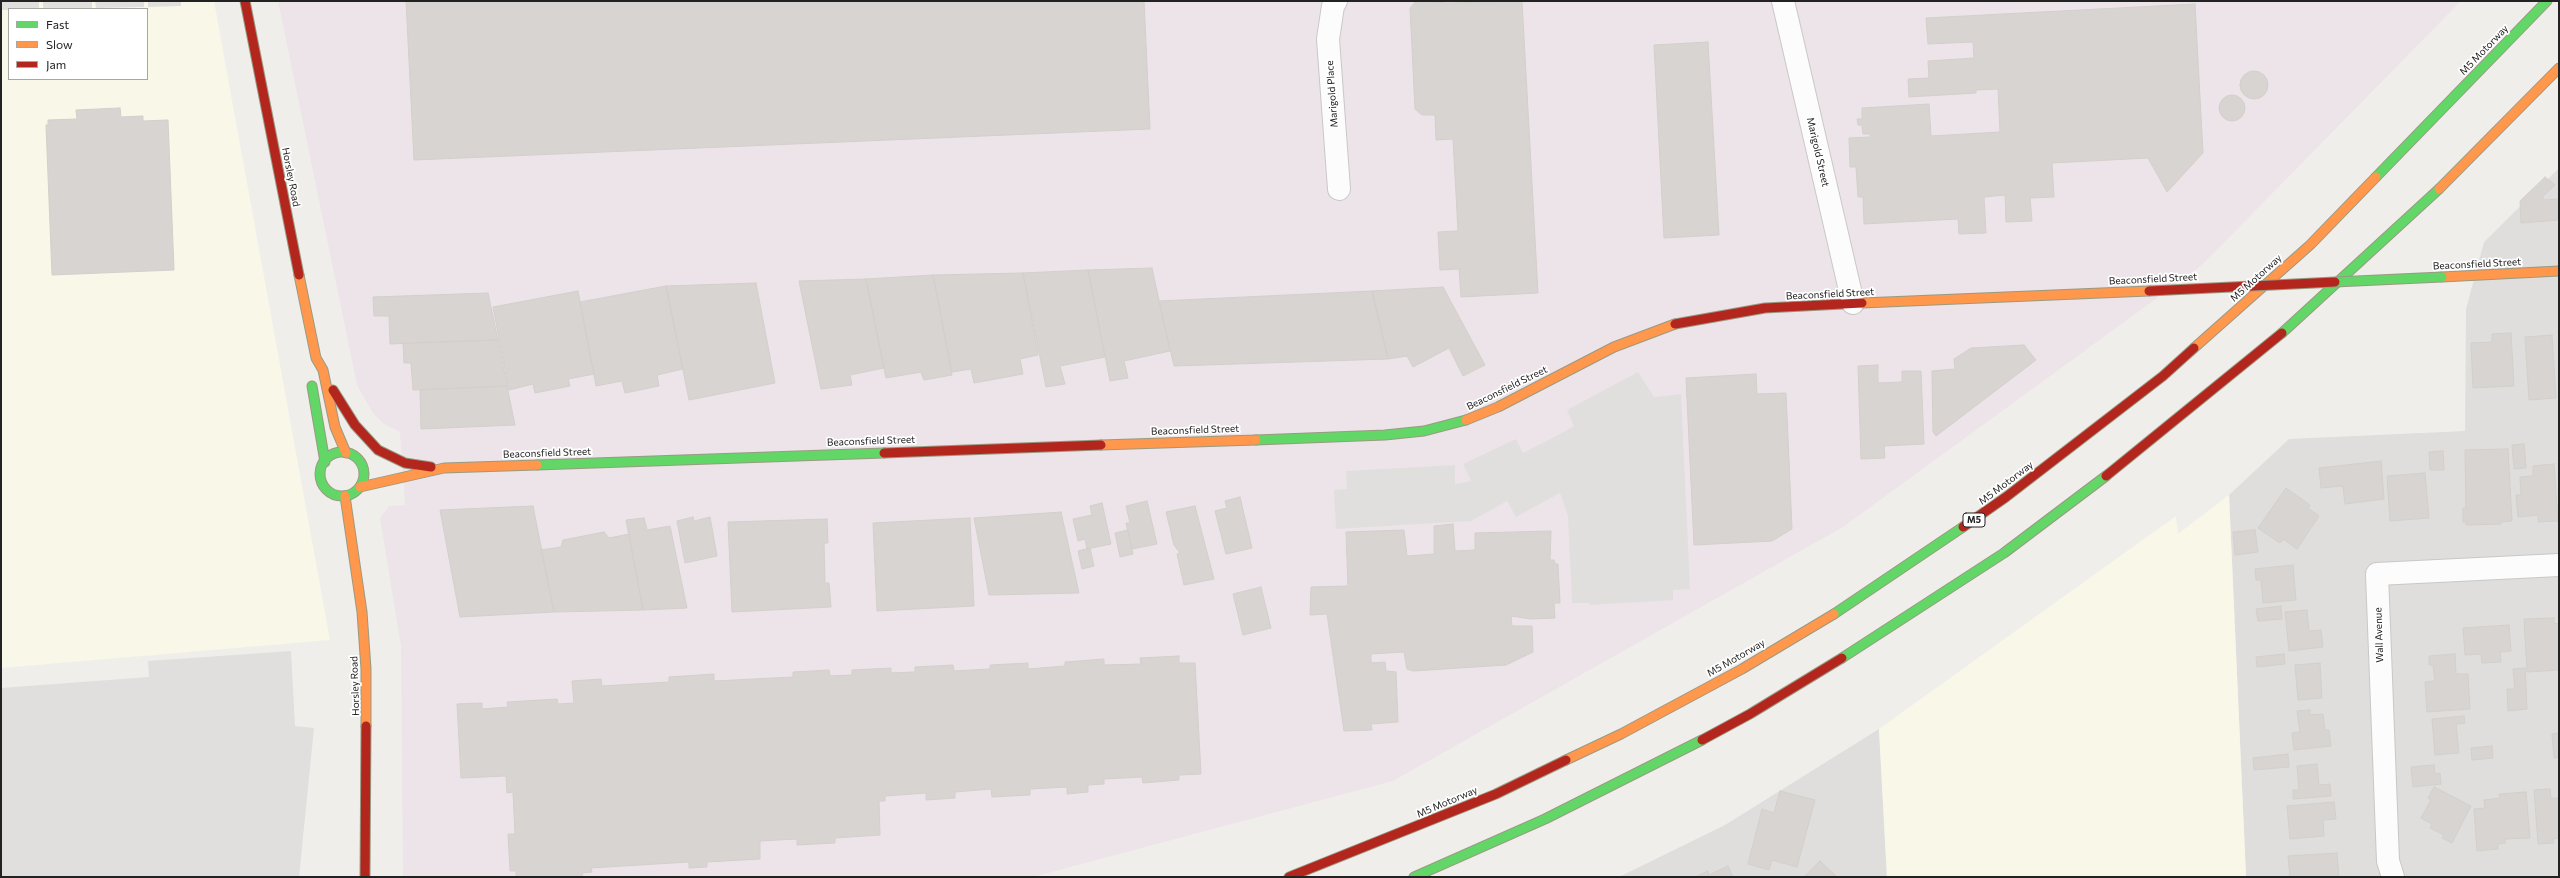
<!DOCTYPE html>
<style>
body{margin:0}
#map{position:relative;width:2560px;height:878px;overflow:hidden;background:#f0eeeb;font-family:Commissioner,sans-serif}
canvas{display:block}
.frame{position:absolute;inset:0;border:2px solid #222;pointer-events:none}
.legend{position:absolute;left:8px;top:8px;width:140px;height:72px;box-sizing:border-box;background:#fff;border:1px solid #a7a7a7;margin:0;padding:5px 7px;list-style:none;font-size:12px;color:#222}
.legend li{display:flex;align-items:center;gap:8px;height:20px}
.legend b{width:20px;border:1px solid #a7a7a7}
</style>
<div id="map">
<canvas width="2560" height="878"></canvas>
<div class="frame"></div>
<ul class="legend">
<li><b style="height:5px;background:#63d668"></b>Fast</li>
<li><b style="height:5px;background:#ff974d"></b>Slow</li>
<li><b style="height:5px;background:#b3261e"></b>Jam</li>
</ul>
</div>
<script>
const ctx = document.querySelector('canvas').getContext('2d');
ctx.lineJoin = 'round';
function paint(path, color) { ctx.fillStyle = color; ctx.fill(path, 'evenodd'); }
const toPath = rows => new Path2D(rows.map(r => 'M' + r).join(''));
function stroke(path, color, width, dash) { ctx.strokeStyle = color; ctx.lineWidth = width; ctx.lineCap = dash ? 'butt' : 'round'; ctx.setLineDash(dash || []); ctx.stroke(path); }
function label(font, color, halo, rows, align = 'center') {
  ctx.font = font + ' Commissioner,sans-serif'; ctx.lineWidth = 3.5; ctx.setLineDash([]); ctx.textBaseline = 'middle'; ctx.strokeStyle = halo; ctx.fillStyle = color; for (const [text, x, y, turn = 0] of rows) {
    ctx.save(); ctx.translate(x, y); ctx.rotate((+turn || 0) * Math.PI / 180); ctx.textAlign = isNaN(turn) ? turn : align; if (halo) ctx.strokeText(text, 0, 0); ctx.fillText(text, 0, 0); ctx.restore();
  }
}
paint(toPath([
 [2559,168,2559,877,2246,877,2229,495,2289,439,2465,431,2466,309,2484,242],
 [1879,729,1887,877,1619,877,1725,825]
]), '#dfdedc');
paint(toPath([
 [278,1,2461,1,2201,266,1843,527,1393,781,1033,877,403,877,401,646,380,518,389,506,405,505,400,432,384,424,373,413,357,385]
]), '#ede4e9');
paint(toPath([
 [1,1,214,1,330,640,1,668],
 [9,9,147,9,147,79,9,79],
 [2229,495,2246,877,1887,877,1879,729,2176,516,2178,534]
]), '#f8f7e8');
paint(toPath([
 [1,1,39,1,39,9,1,10],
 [43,1,92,1,92,8,43,9],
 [95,1,144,1,144,7,96,8],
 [148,1,181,1,181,6,148,7],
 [1638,372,1654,397,1681,394,1690,589,1673,590,1673,600,1591,605,1589,603,1572,603,1568,516,1560,493,1516,517,1507,501,1471,521,1336,529,1334,490,1347,489,1346,471,1455,465,1455,484,1471,481,1463,464,1516,439,1523,453,1560,434,1574,426,1567,410],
 [291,651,295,726,314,728,299,877,1,877,1,688,149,677,148,661]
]), '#e0dfde');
const building = toPath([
 [406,1,1144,1,1150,129,414,160,406,1],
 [1416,1,1448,3,1522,1,1538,293,1461,297,1459,269,1440,270,1438,232,1458,231,1453,139,1436,140,1435,115,1422,115,1415,109,1410,8,1416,1],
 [2195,4,2203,153,2167,192,2148,158,2052,163,2054,197,2030,198,2032,221,2006,222,2005,195,1984,197,1986,233,1959,234,1958,219,1864,224,1863,197,1858,197,1856,167,1850,167,1849,138,1870,137,1870,134,1863,134,1862,125,1858,125,1857,119,1862,119,1862,108,1929,104,1931,136,2000,132,1998,89,1976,90,1976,93,1909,97,1908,79,1929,78,1928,61,1974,58,1973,42,1928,44,1926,18,2195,4],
 [1708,42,1719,235,1664,238,1654,45,1708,42],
 '2240 85a14 14 0 1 1 28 0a14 14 0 1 1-28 0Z',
 '2219 108a13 13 0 1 1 26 0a13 13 0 1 1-26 0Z',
 [120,108,121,117,143,116,143,121,168,120,174,270,52,275,46,125,48,125,48,120,77,119,76,110,120,108],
 [2545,177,2555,185,2543,196,2543,200,2559,199,2559,220,2521,223,2520,201,2545,177],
 [1152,268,1170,351,1124,361,1128,378,1110,381,1088,270,1152,268],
 [1088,270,1105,357,1060,366,1065,384,1046,387,1023,273,1088,270],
 [1023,273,1038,355,1020,359,1023,374,974,383,971,369,952,372,933,275,1023,273],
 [933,275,952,375,924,380,921,372,886,378,866,279,933,275],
 [866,279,884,368,850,375,852,385,821,389,799,281,866,279],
 [756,283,775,383,689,400,666,286,756,283],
 [666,286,683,369,657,375,659,386,625,393,622,381,596,386,580,302,666,286],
 [1443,287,1485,365,1463,376,1449,348,1413,367,1407,356,1388,359,1372,291,1443,287],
 [578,291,594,374,568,379,570,386,535,393,533,384,509,390,493,307,578,291],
 [1372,291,1388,359,1174,366,1159,301,1372,291],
 [488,293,498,340,390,344,389,316,374,316,373,297,488,293],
 [2511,333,2514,386,2473,388,2471,343,2492,342,2492,334,2511,333],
 [2552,335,2556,398,2529,400,2525,337,2552,335],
 [498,340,507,386,413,390,411,363,404,363,403,343,498,340],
 [2024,345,2036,360,1936,436,1933,432,1932,371,1955,369,1954,359,1971,348,2024,345],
 [1878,365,1878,383,1902,382,1902,371,1921,371,1924,444,1884,446,1885,458,1861,459,1858,366,1878,365],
 [1756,374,1757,394,1786,393,1792,529,1772,541,1694,545,1686,378,1756,374],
 [507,386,515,425,421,429,420,390,507,386],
 [2524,444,2526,468,2514,469,2512,445,2524,444],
 [2508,449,2512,521,2501,522,2501,524,2466,525,2466,522,2463,522,2463,508,2466,508,2465,450,2508,449],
 [2443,451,2444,470,2430,470,2429,452,2443,451],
 [2381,461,2384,499,2345,504,2343,486,2321,488,2319,468,2381,461],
 [2554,464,2558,521,2538,522,2538,515,2518,517,2516,495,2521,495,2520,477,2533,476,2533,466,2554,464],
 [2425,473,2429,518,2390,521,2387,476,2425,473],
 [2286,488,2310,505,2308,508,2319,516,2297,549,2283,539,2280,543,2258,528,2286,488],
 [1240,497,1252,548,1226,554,1215,511,1227,508,1225,501,1240,497],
 [1147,501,1157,544,1132,549,1126,523,1130,523,1126,506,1147,501],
 [1102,503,1111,544,1087,549,1085,539,1078,541,1073,519,1092,515,1090,506,1102,503],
 [533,506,554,612,460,617,440,510,533,506],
 [1195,506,1214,579,1184,585,1177,554,1180,553,1174,545,1166,512,1195,506],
 [1061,512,1079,593,989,595,974,518,1061,512],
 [693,517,694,521,710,517,717,556,685,563,677,521,693,517],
 [644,518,647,530,670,526,687,608,643,610,626,520,644,518],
 [970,518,974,606,877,611,873,523,970,518],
 [827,519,828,543,824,543,825,583,829,583,831,607,732,612,728,522,827,519],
 [1453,524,1455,551,1475,550,1475,533,1551,531,1550,560,1554,560,1555,564,1558,564,1560,603,1554,603,1555,618,1531,619,1511,616,1512,626,1532,626,1533,652,1506,665,1413,671,1407,669,1404,652,1371,654,1371,663,1385,662,1386,671,1396,672,1398,722,1371,724,1372,730,1344,731,1327,614,1310,615,1311,587,1348,586,1346,532,1404,530,1407,556,1434,554,1434,526,1453,524],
 [1128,530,1133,554,1120,557,1115,533,1128,530],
 [2255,530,2258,552,2235,555,2233,532,2255,530],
 [604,532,609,538,629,534,643,610,554,612,541,550,561,547,563,540,604,532],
 [1090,548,1094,566,1082,569,1078,551,1090,548],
 [2293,565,2296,600,2263,603,2261,580,2256,580,2255,569,2293,565],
 [1261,587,1271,628,1243,635,1233,594,1261,587],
 [2281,606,2282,619,2258,621,2256,609,2281,606],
 [2307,610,2309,631,2321,630,2323,647,2289,651,2285,612,2307,610],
 [2554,618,2554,624,2559,623,2559,670,2527,672,2524,619,2554,618],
 [2509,625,2511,651,2500,652,2501,662,2482,663,2481,654,2465,655,2463,628,2509,625],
 [2284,654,2285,664,2257,667,2256,657,2284,654],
 [2455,654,2456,674,2468,674,2470,709,2427,712,2425,682,2435,681,2433,665,2429,665,2429,656,2455,654],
 [1179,656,1179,663,1195,663,1201,774,1179,775,1179,780,1143,783,1142,777,1104,779,1104,784,1088,785,1088,792,1067,794,1067,787,1030,789,1030,795,992,797,991,789,955,792,955,798,926,800,926,793,885,796,885,801,879,801,880,835,835,838,835,843,797,845,797,839,760,841,760,859,707,862,707,867,689,868,689,862,591,868,592,872,582,873,583,877,516,877,516,871,510,871,508,834,515,834,513,792,507,793,506,776,461,778,457,704,482,703,482,709,508,707,507,702,557,699,558,704,574,703,572,681,601,679,602,686,669,682,669,677,714,674,714,681,793,677,793,672,829,670,830,676,852,675,852,670,891,668,891,673,915,672,915,667,953,665,954,671,990,669,990,665,1028,663,1028,669,1065,666,1065,662,1104,659,1104,665,1141,664,1140,658,1179,656],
 [2320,663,2322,698,2298,700,2295,665,2320,663],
 [2525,668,2527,709,2508,711,2507,689,2515,689,2513,669,2525,668],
 [2310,710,2310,715,2323,714,2325,730,2329,730,2331,746,2294,750,2292,733,2300,732,2297,711,2310,710],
 [2464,716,2465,723,2456,724,2459,753,2435,755,2432,719,2464,716],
 [2559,733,2559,757,2554,758,2552,734,2559,733],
 [2492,746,2493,758,2472,760,2471,748,2492,746],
 [2288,754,2289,767,2254,770,2253,758,2288,754],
 [2317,764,2319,785,2330,784,2331,796,2293,799,2293,790,2299,790,2297,766,2317,764],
 [2434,765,2435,774,2440,773,2441,784,2413,787,2411,767,2434,765],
 [2434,787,2471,806,2452,843,2442,838,2444,835,2430,828,2432,824,2421,818,2431,800,2428,798,2434,787],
 [2550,789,2551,798,2559,798,2559,838,2553,839,2554,843,2538,844,2534,790,2550,789],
 [1780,791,1815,800,1797,867,1772,860,1769,870,1748,864,1762,809,1774,813,1780,791],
 [2526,792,2530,838,2505,839,2505,843,2498,844,2498,849,2477,851,2474,809,2485,808,2484,800,2500,798,2499,794,2526,792],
 [2334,802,2336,819,2323,820,2324,836,2290,839,2287,806,2334,802],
 [2337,853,2339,877,2290,877,2288,856,2337,853],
 [1820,861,1837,877,1804,877,1820,861],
 [1728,866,1733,877,1695,877,1708,871,1709,875,1728,866]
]);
paint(building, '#d7d4d2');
stroke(building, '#d3d0cc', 1);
const street = toPath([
 [1336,1,1333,6,1328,39,1339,189],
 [1783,1,1853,303],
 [2393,877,2388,861,2377,574,2559,565]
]);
const fast = toPath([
 [2376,177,2547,1],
 [2282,333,2439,189],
 [312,386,325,462],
 [1256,440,1385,435,1424,431,1466,420],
 '320 474a22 22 0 1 1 44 0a22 22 0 1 1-44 0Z',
 [537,465,884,453],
 [1834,614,1963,527],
 [1842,658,2004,553,2106,476],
 [1414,877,1545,819,1702,740]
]);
const slow = toPath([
 [2439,189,2559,68],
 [299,275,316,358,323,370,335,427,346,453],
 [2442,277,2559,271],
 [1862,303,2149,291],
 [2194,348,2310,245,2376,177],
 [1466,420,1498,407,1614,347,1675,324],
 [1101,445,1256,440],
 [360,487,444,468,537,465],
 [345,496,362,612,366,669,366,726],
 [1566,760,1621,734,1742,669,1834,614]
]);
const jam = toPath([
 [245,1,299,275],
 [1675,324,1765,308,1862,303],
 [333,390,355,425,378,450,405,463,431,467],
 [884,453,1101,445],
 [2106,476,2282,333],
 [1963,527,2006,497,2163,376,2194,348],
 [1702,740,1750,714,1842,658],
 [365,877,366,726],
 [1289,877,1496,794,1566,760]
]);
stroke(street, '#c9c8c7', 24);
stroke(fast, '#999a82', 11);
stroke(slow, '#999a82', 11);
stroke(jam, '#999a82', 11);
stroke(street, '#fdfcfc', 22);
stroke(fast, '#63d668', 9);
stroke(slow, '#ff974d', 9);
stroke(jam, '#b3261e', 9);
const fastBridge = toPath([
 [2335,282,2442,277]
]);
const jamBridge = toPath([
 [2149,291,2335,282]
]);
stroke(fastBridge, '#999a82', 11, []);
stroke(jamBridge, '#999a82', 11, []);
stroke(fastBridge, '#63d668', 9);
stroke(jamBridge, '#b3261e', 9);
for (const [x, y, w] of [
 [1974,520,22]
]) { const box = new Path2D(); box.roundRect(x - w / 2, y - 7, w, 14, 3); ctx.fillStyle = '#fff'; ctx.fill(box); stroke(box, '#222', 1); }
label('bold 9px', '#222', null, [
 ["M5",1974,520]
]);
label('10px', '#222', '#fff', [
 ["M5 Motorway",2484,50,-46],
 ["Marigold Place",1332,94,-94],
 ["Marigold Street",1818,152,77],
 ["Horsley Road",291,177,79],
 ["Beaconsfield Street",2477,264,-3],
 ["M5 Motorway",2256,278,-42],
 ["Beaconsfield Street",2153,279,-3],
 ["Beaconsfield Street",1830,294,-3],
 ["Beaconsfield Street",1507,388,-26],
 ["Beaconsfield Street",1195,430,-2],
 ["Beaconsfield Street",871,441,-2],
 ["Beaconsfield Street",547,453,-2],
 ["M5 Motorway",2006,483,-37],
 ["Wall Avenue",2379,635,-92],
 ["M5 Motorway",1736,658,-30],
 ["Horsley Road",355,686,-92],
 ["M5 Motorway",1447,802,-23]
]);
</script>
